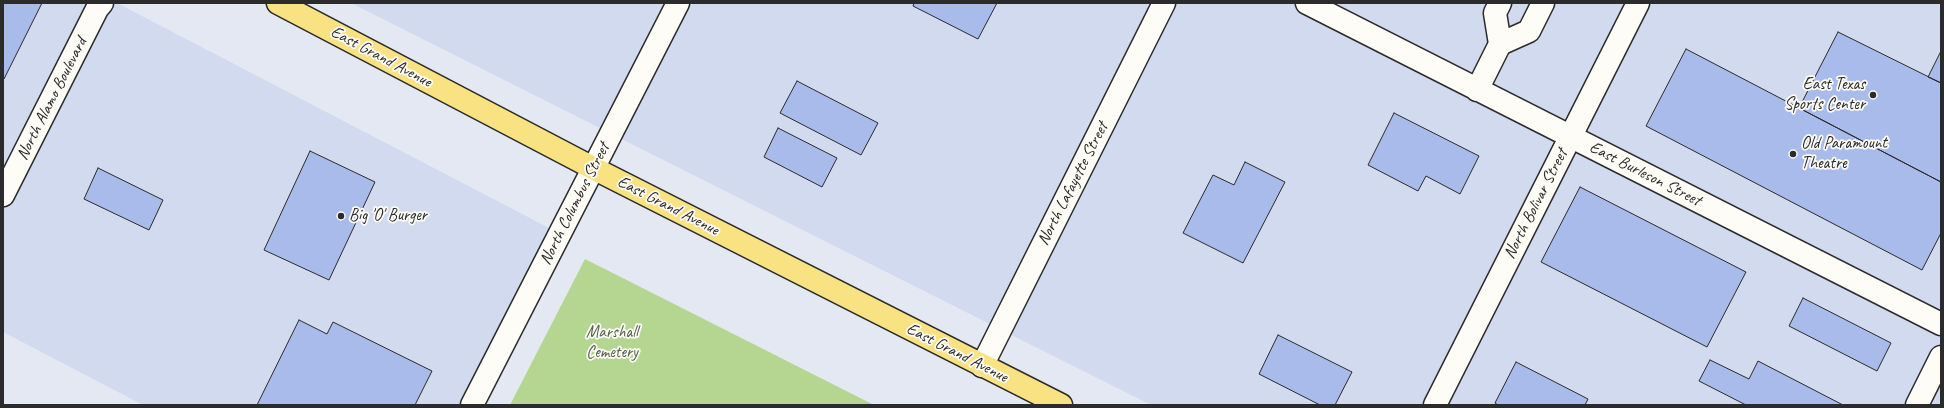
<!DOCTYPE html>
<style>
body{margin:0}
#map{position:relative;width:1944px;height:408px;overflow:hidden;background:#e4e8f3;font-family:Caveat,sans-serif}
canvas{display:block}
.frame{position:absolute;inset:0;border:4px solid #2b2b2b;pointer-events:none}
</style>
<div id="map">
<canvas width="1944" height="408"></canvas>
<div class="frame"></div>
</div>
<script>
const ctx = document.querySelector('canvas').getContext('2d');
ctx.lineJoin = 'round';
function paint(path, color) { ctx.fillStyle = color; ctx.fill(path, 'evenodd'); }
const toPath = rows => new Path2D(rows.map(r => 'M' + r).join(''));
function stroke(path, color, width, dash) { ctx.strokeStyle = color; ctx.lineWidth = width; ctx.lineCap = dash ? 'butt' : 'round'; ctx.setLineDash(dash || []); ctx.stroke(path); }
function label(font, color, halo, rows, align = 'center') {
  ctx.font = font + ' Caveat,sans-serif'; ctx.lineWidth = 3.5; ctx.setLineDash([]); ctx.textBaseline = 'middle'; ctx.strokeStyle = halo; ctx.fillStyle = color; for (const [text, x, y, turn = 0] of rows) {
    ctx.save(); ctx.translate(x, y); ctx.rotate((+turn || 0) * Math.PI / 180); ctx.textAlign = isNaN(turn) ? turn : align; if (halo) ctx.strokeText(text, 0, 0); ctx.fillText(text, 0, 0); ctx.restore();
  }
}
paint(toPath([
 [3,3,117,3,551,229,459,405,143,405,3,332],
 [351,3,1941,3,1941,405,1151,405]
]), '#d2daf0');
paint(toPath([
 [585,259,874,405,510,405]
]), '#b4d690');
const building = toPath([
 [3,3,42,3,4,79,3,78,3,3],
 [914,3,997,3,978,39,913,6,914,3],
 [1838,32,1941,83,1941,182,1799,108,1838,32],
 [1686,49,1941,182,1941,233,1922,270,1646,126,1686,49],
 [1941,51,1941,83,1928,77,1941,51],
 [797,81,878,123,861,155,780,113,797,81],
 [1394,113,1479,156,1460,194,1426,176,1418,191,1368,165,1394,113],
 [778,128,837,158,822,187,764,157,778,128],
 [310,151,375,182,329,280,264,250,310,151],
 [1245,162,1285,182,1243,263,1183,233,1213,175,1234,185,1245,162],
 [98,168,163,200,149,230,84,199,98,168],
 [1580,187,1746,272,1707,347,1541,262,1580,187],
 [1803,298,1891,343,1877,371,1789,326,1803,298],
 [299,320,327,334,333,322,432,371,415,405,257,405,299,320],
 [1278,335,1352,372,1335,405,1320,405,1259,374,1278,335],
 [1710,360,1749,379,1758,361,1843,405,1746,405,1699,381,1710,360],
 [1516,362,1588,399,1585,405,1498,405,1495,403,1516,362]
]);
paint(building, '#a8bbea');
stroke(building, '#2b2b2b', 1);
const minor = toPath([
 [1307,3,1941,324],
 [1500,3,1495,13,1500,44,1529,31,1543,3],
 [1477,90,1500,44],
 [3,195,97,9,102,3],
 [982,366,1164,3],
 [472,405,678,3],
 [1435,405,1638,3],
 [1917,405,1941,357]
]);
const highway = toPath([
 [278,3,593,168,1061,405]
]);
stroke(minor, '#2b2b2b', 25);
stroke(highway, '#2b2b2b', 25);
stroke(minor, '#fdfcf7', 22);
stroke(highway, '#f8e281', 22);
for (const [x, y, r, color] of [
 [1873,95,4,"#2b2b2b"],
 [1793,154,4,"#2b2b2b"],
 [341,216,4,"#2b2b2b"]
]) { const dot = new Path2D(); dot.arc(x, y, r, 0, 2 * Math.PI); ctx.fillStyle = color; ctx.fill(dot); stroke(dot, '#fdfcf7', 1.5); }
label('17px', '#2b2b2b', '#fdfcf7', [
 ["East Grand Avenue",381,57,28],
 ["North Alamo Boulevard",52,99,-63],
 ["East Burleson Street",1645,174,27],
 ["North Lafayette Street",1073,184,-63],
 ["North Columbus Street",575,204,-63],
 ["North Bolivar Street",1536,204,-63],
 ["East Grand Avenue",668,206,27],
 ["East Grand Avenue",957,353,27]
]);
label('17px', '#2b2b2b', '#fdfcf7', [
 ["East Texas",1865,85,"right"],
 ["Sports Center",1865,105,"right"],
 ["Old Paramount",1801,144],
 ["Theatre",1801,164],
 ["Big 'O' Burger",349,216]
], 'left');
label('17px', '#545e49', '#fdfcf7', [
 ["Marshall",612,333],
 ["Cemetery",612,353]
]);
</script>
